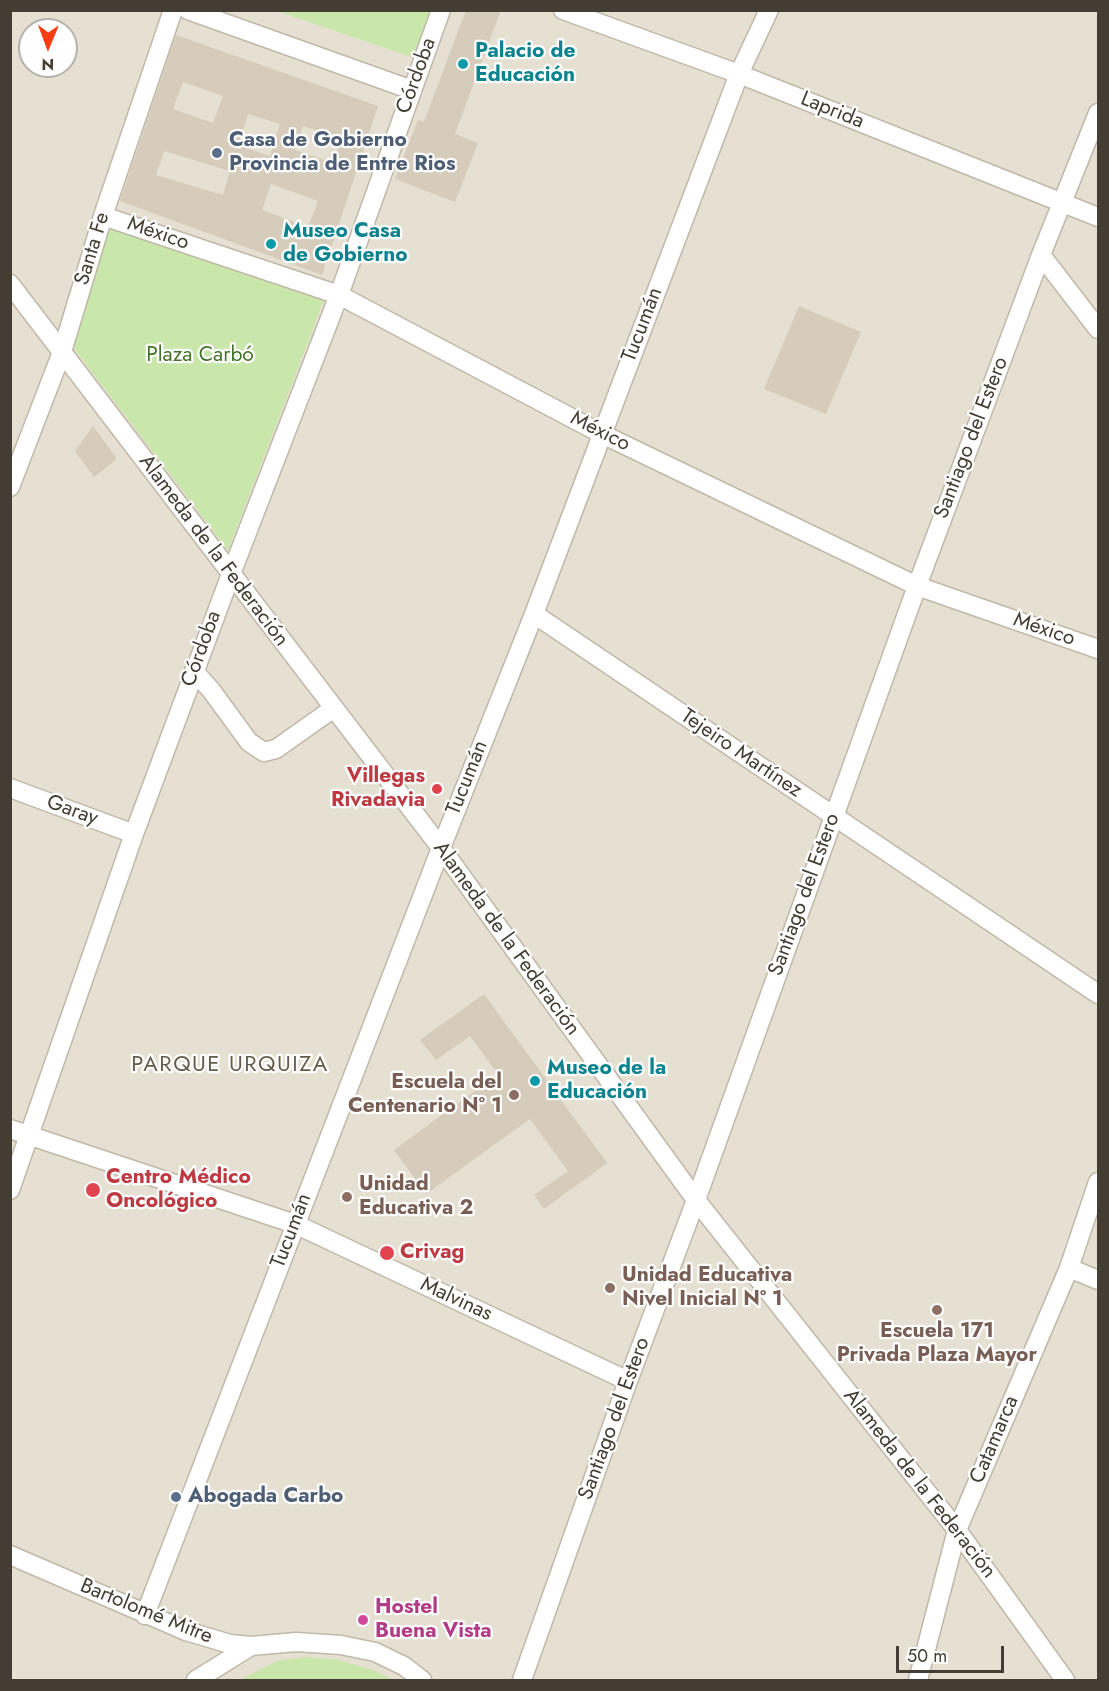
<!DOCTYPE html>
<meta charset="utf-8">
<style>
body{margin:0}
#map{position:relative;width:1109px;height:1691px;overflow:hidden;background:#f1eee3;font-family:Jost,sans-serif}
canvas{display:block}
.frame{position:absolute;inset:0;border:12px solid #433d33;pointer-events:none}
.north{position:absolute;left:18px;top:18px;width:60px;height:60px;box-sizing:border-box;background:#fff;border:2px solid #b4b1ad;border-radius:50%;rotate:181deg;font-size:16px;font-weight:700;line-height:24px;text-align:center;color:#433d33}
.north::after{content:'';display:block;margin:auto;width:21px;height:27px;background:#f93d12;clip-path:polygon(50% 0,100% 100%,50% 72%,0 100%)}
.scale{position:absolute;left:896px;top:1646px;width:108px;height:27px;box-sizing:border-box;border:3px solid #433d33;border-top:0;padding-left:8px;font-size:18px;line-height:21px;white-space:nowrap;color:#433d33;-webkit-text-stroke:4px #fff;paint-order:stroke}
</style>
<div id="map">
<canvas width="1109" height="1691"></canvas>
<div class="frame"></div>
<div class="north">N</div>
<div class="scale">50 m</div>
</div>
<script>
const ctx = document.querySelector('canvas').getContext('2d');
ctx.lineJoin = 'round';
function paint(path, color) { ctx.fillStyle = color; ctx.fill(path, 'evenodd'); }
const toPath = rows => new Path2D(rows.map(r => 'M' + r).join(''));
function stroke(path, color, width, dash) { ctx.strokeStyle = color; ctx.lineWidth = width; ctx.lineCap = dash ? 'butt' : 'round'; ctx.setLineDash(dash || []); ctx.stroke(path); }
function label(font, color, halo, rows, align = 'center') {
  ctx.font = font + ' Jost,sans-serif'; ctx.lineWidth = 4.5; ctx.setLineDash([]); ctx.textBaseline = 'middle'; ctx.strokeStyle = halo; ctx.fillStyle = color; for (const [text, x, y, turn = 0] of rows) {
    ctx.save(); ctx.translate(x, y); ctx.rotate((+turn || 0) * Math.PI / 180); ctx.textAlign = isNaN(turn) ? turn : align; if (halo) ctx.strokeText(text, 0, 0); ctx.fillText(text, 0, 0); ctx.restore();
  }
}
paint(toPath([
 [11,11,1098,11,1098,1680,11,1680],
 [30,30,66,30,66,66,30,66]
]), '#e5e0d1');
paint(toPath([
 [277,11,435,11,418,59],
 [112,220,324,300,228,550,69,342],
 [306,1657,338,1660,373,1670,394,1680,240,1680,277,1661]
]), '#c9e6ab');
paint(toPath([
 [466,10,501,10,455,134,478,143,455,202,395,179,418,120,424,122],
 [176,35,378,106,322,275,120,201],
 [183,82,223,96,213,123,173,109],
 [248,114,280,124,270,156,238,145],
 [303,126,341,138,333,163,295,150],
 [164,151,230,171,223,195,156,175],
 [271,184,318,201,308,227,262,210],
 [799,306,861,332,826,414,764,389],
 [93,426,117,459,94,477,75,451],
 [484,994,607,1163,544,1209,534,1195,568,1171,530,1119,426,1194,394,1150,498,1074,470,1036,436,1060,420,1040]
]), '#d6ccbb');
const minor = toPath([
 [188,10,412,90],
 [563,10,739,74,1098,217],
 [103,216,339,295,602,434,917,586,1098,649],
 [1041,255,1098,329],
 [10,284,441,848,696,1200,957,1530,1065,1680],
 [10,487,62,352,103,216,173,10],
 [534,614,1098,994],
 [194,671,211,690,249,742,264,752,276,749,334,708],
 [10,788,134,834],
 [10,1129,295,1224,628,1381],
 [10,1190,134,834,231,574,339,295,441,10],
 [1069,1268,1098,1280],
 [10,1555,186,1631,230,1644,251,1646,296,1642,341,1645,375,1652,404,1666,422,1680],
 [145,1615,441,848,534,614,739,74,769,10],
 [196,1680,251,1646],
 [522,1680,628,1381,696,1200,917,586,1041,255,1098,113],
 [918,1680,957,1530,1069,1268,1098,1182]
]);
stroke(minor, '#c0b8a9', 21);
stroke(minor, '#fff', 18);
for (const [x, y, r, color] of [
 [463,64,6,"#0f9aa8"],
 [217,153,6,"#5c6f8a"],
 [271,244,6,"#0f9aa8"],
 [437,789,6,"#e0444e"],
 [535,1081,6,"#0f9aa8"],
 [514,1095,6,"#8d6e63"],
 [93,1190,8,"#e0444e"],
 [347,1197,6,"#8d6e63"],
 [387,1253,8,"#e0444e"],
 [610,1288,6,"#8d6e63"],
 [937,1310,6,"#8d6e63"],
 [176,1497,6,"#5c6f8a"],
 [363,1620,6,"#d1479c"]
]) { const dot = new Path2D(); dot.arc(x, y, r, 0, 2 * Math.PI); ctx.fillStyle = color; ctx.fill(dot); stroke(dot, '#fff', 2); }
label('bold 21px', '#0d838f', '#fff', [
 ["Palacio de",475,52],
 ["Educación",475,76],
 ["Museo Casa",283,232],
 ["de Gobierno",283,256],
 ["Museo de la",547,1069],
 ["Educación",547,1093]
], 'left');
label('21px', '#433d33', '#fff', [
 ["Córdoba",417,76,-70],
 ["Laprida",832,111,22],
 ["México",158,234,19],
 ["Santa Fe",93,249,-73],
 ["Tucumán",643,325,-69],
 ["México",600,432,27],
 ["Santiago del Estero",972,438,-69],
 ["Alameda de la Federación",213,551,53],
 ["México",1044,630,19],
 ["Córdoba",202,649,-70],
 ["Tejeiro Martínez",741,754,34],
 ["Tucumán",468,778,-68],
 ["Garay",72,811,20],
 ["Santiago del Estero",805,895,-70],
 ["Alameda de la Federación",506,939,54],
 ["Tucumán",292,1231,-69],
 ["Malvinas",456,1300,25],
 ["Santiago del Estero",615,1419,-70],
 ["Catamarca",995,1440,-67],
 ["Alameda de la Federación",919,1484,52],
 ["Bartolomé Mitre",146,1612,22]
]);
label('bold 21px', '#4e5e75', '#fff', [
 ["Casa de Gobierno",229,141],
 ["Provincia de Entre Rios",229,165],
 ["Abogada Carbo",188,1497]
], 'left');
label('21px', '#427427', '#fff', [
 ["Plaza Carbó",200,356]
]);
label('bold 21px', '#be3a42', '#fff', [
 ["Villegas",425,777,"right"],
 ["Rivadavia",425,801,"right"],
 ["Centro Médico",106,1178],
 ["Oncológico",106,1202],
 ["Crivag",400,1253]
], 'left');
label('bold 21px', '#785e54', '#fff', [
 ["Escuela del",502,1083,"right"],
 ["Centenario N° 1",502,1107,"right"],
 ["Unidad",359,1185],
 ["Educativa 2",359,1209],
 ["Unidad Educativa",622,1276],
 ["Nivel Inicial Nº 1",622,1300],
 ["Escuela 171",937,1332,"center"],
 ["Privada Plaza Mayor",937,1356,"center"]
], 'left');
label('bold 21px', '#b23c85', '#fff', [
 ["Hostel",375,1608],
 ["Buena Vista",375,1632]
], 'left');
ctx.letterSpacing = '1.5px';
label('22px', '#665c4a', '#fff', [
 ["PARQUE URQUIZA",230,1066]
]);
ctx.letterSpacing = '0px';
</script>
